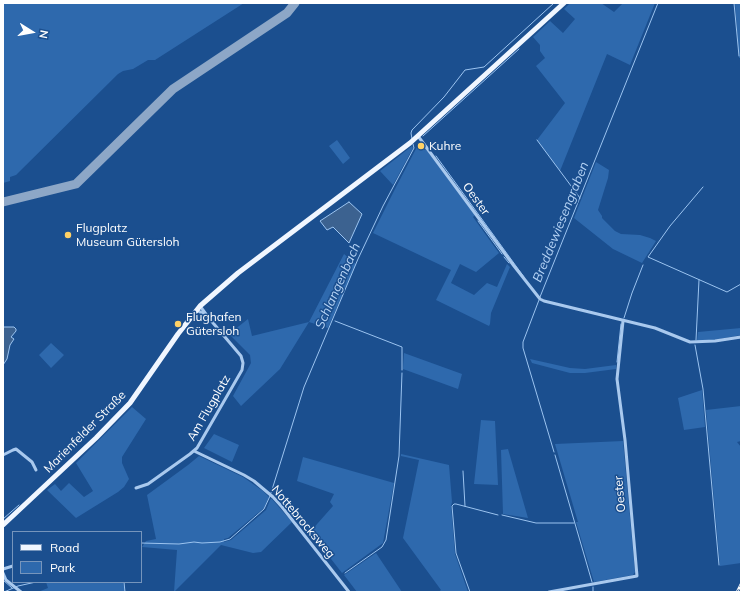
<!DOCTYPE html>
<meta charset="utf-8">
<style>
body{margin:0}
#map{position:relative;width:744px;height:595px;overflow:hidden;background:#1b4f8f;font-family:Mulish,sans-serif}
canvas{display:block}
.frame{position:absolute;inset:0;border:4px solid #fff;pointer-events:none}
.legend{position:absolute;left:12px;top:531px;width:130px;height:52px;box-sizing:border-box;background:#1b4f8f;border:1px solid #7695bc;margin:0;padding:5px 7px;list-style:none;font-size:12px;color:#fff}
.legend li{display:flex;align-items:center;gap:8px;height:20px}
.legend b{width:20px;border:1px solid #7695bc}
.north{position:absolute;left:12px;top:12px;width:40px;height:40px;-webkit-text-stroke:3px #1b4f8f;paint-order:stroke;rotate:101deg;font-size:11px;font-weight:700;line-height:16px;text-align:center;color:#fff}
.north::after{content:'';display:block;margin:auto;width:14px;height:18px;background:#fff;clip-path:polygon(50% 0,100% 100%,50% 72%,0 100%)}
</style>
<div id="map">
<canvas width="744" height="595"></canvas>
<div class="frame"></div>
<ul class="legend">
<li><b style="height:5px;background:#f0f6ff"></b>Road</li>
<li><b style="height:11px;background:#2e69ad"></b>Park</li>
</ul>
<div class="north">N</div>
</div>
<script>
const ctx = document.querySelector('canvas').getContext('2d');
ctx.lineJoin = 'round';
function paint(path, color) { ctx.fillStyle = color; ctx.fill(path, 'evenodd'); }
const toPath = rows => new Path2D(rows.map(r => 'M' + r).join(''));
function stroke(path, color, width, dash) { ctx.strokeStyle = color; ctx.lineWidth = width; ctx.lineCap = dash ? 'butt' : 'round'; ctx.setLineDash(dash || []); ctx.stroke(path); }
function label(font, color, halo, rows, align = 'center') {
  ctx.font = font + ' Mulish,sans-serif'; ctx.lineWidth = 3; ctx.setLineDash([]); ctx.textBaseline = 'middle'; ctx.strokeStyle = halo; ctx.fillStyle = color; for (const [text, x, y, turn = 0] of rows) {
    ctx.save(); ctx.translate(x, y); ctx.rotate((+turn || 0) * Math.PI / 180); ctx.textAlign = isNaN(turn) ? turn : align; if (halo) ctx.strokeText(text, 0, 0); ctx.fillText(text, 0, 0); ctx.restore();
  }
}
paint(toPath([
 [3,3,244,3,155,60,148,60,133,69,123,71,118,74,16,175,10,177,10,181,3,183],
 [570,3,601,3,614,12,623,3,655,3,630,65,607,54,560,171,537,140,565,103,536,66,545,58,540,51,540,45,533,37,550,21,563,33,575,19,564,9],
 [735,3,741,3,741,58,739,58],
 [337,140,350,158,343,164,329,146],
 [419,143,424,150,426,149,475,215,473,217,499,253,476,272,460,264,451,283,474,295,487,283,497,287,507,264,510,267,491,313,490,324,489,326,436,300,451,270,373,233,395,189],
 [412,146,413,148,393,185,380,171],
 [596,162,609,170,608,178,598,210,602,216,602,218,615,231,621,234,640,235,650,238,656,241,642,263,613,249,574,218],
 [344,254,356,264,328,328,309,322,280,369,241,406,233,396,251,363,250,355,229,334,248,319,252,336,309,322],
 [741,328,741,335,714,340,697,342,698,332],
 [51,343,64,355,51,368,39,355],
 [404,353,462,374,458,389,403,369],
 [530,359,570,368,585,369,616,365,616,369,585,373,570,373,532,363],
 [702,390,705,427,684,430,678,398],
 [741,406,740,416,741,441,737,442,741,447,741,563,720,566,706,410],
 [132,407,146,419,122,457,122,463,129,479,124,487,118,492,76,518,47,490,55,484,61,491,69,483,84,497,93,491,76,463],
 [481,420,495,421,498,485,474,484],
 [214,434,239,445,232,462,204,448],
 [623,441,635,572,633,575,594,582,576,522,578,522,555,444],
 [508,449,528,518,503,514,501,450],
 [401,454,449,465,452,502,451,506,455,554,468,592,438,592,441,590,403,538,419,460,401,456],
 [199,456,243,477,263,491,269,497,264,508,228,538,224,539,224,542,231,540,266,510,271,498,292,522,261,552,253,553,221,545,174,592,177,550,142,547,146,541,156,539,147,495,188,465],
 [303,457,394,483,383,543,342,573,310,532,333,506,330,502,334,494,297,481],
 [376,553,402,592,357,592,344,575],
 [46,582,123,582,125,592,38,592,48,588]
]), '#2e69ad');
const water = toPath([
 [349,202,362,214,349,243,333,227,327,230,320,221,349,202],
 [3,327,14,327,16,329,16,331,11,337,14,339,10,345,7,359,3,365,3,327]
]);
paint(water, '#3c6290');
stroke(water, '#9cc4f0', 1);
stroke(toPath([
 [734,3,739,56],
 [423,136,519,49],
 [412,139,411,133,412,130,444,97,465,70,484,67,554,3],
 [537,140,580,198],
 [436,156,524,277],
 [703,187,670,226,648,257,727,292,741,284],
 [478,221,502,254],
 [504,257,509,263],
 [540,297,658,3],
 [539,300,523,342,523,348,554,452],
 [624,318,632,293,643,265],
 [335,321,402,347,402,370],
 [696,340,699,280],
 [695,345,703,389,719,565],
 [617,362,621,324],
 [555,455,592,582],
 [463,471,465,506],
 [271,493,304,387,358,259,383,206,414,148,413,144],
 [502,515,536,523,574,523],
 [3,519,19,505],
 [141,543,179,544,194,542,202,543,220,542,230,539,264,509,270,496],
 [345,573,382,547,386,540,399,456,402,373],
 [3,580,12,588],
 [124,582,125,592],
 [4,592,18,586,36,582],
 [470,592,456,553,452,506,454,504,456,504,498,515],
 [593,592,593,587]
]), '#9cc4f0', 1);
stroke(toPath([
 [3,202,76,184,173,89,287,13,295,3]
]), '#8da7c7', 9);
stroke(toPath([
 [418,136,514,266,540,299,544,301,655,328,690,342,715,341,741,337],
 [197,310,208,317],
 [194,451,244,475,254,481,273,497,282,507,349,592],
 [3,455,13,450,16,449,32,462,36,470],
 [136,488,148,484,190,454,197,448,242,370,243,363,241,356,208,317,200,306],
 [3,569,13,566],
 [3,573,6,580,21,592],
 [549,592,637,576,625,440,617,379,623,321]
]), '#a9c9ee', 3);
stroke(toPath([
 [3,525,96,438,130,403,178,334,200,306,238,273,410,143,564,3]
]), '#f0f6ff', 5);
const rail = toPath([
 [737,592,741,584]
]);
stroke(rail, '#fff', 2.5);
stroke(rail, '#1b4f8f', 1, [3]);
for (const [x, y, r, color] of [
 [421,146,4,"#ffd166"],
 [68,235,4,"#ffd166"],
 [178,324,4,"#ffd166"]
]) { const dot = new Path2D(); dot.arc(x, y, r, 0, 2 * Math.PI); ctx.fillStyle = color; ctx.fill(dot); stroke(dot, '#1b4f8f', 1.5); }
label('12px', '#fff', '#1b4f8f', [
 ["Kuhre",429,146],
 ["Flugplatz",76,228],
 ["Museum Gütersloh",76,242],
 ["Flughafen",186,317],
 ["Gütersloh",186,331]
], 'left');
label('12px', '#fff', '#1b4f8f', [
 ["Oester",476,199,54],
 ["Am Flugplatz",209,408,-60],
 ["Marienfelder Straße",85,432,-45],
 ["Oester",620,494,-95],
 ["Nottebrocksweg",303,522,50]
]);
label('italic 13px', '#b5d3f5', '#1b4f8f', [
 ["Breddewiesengraben",561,222,-68],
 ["Schlangenbach",338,286,-66]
]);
</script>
